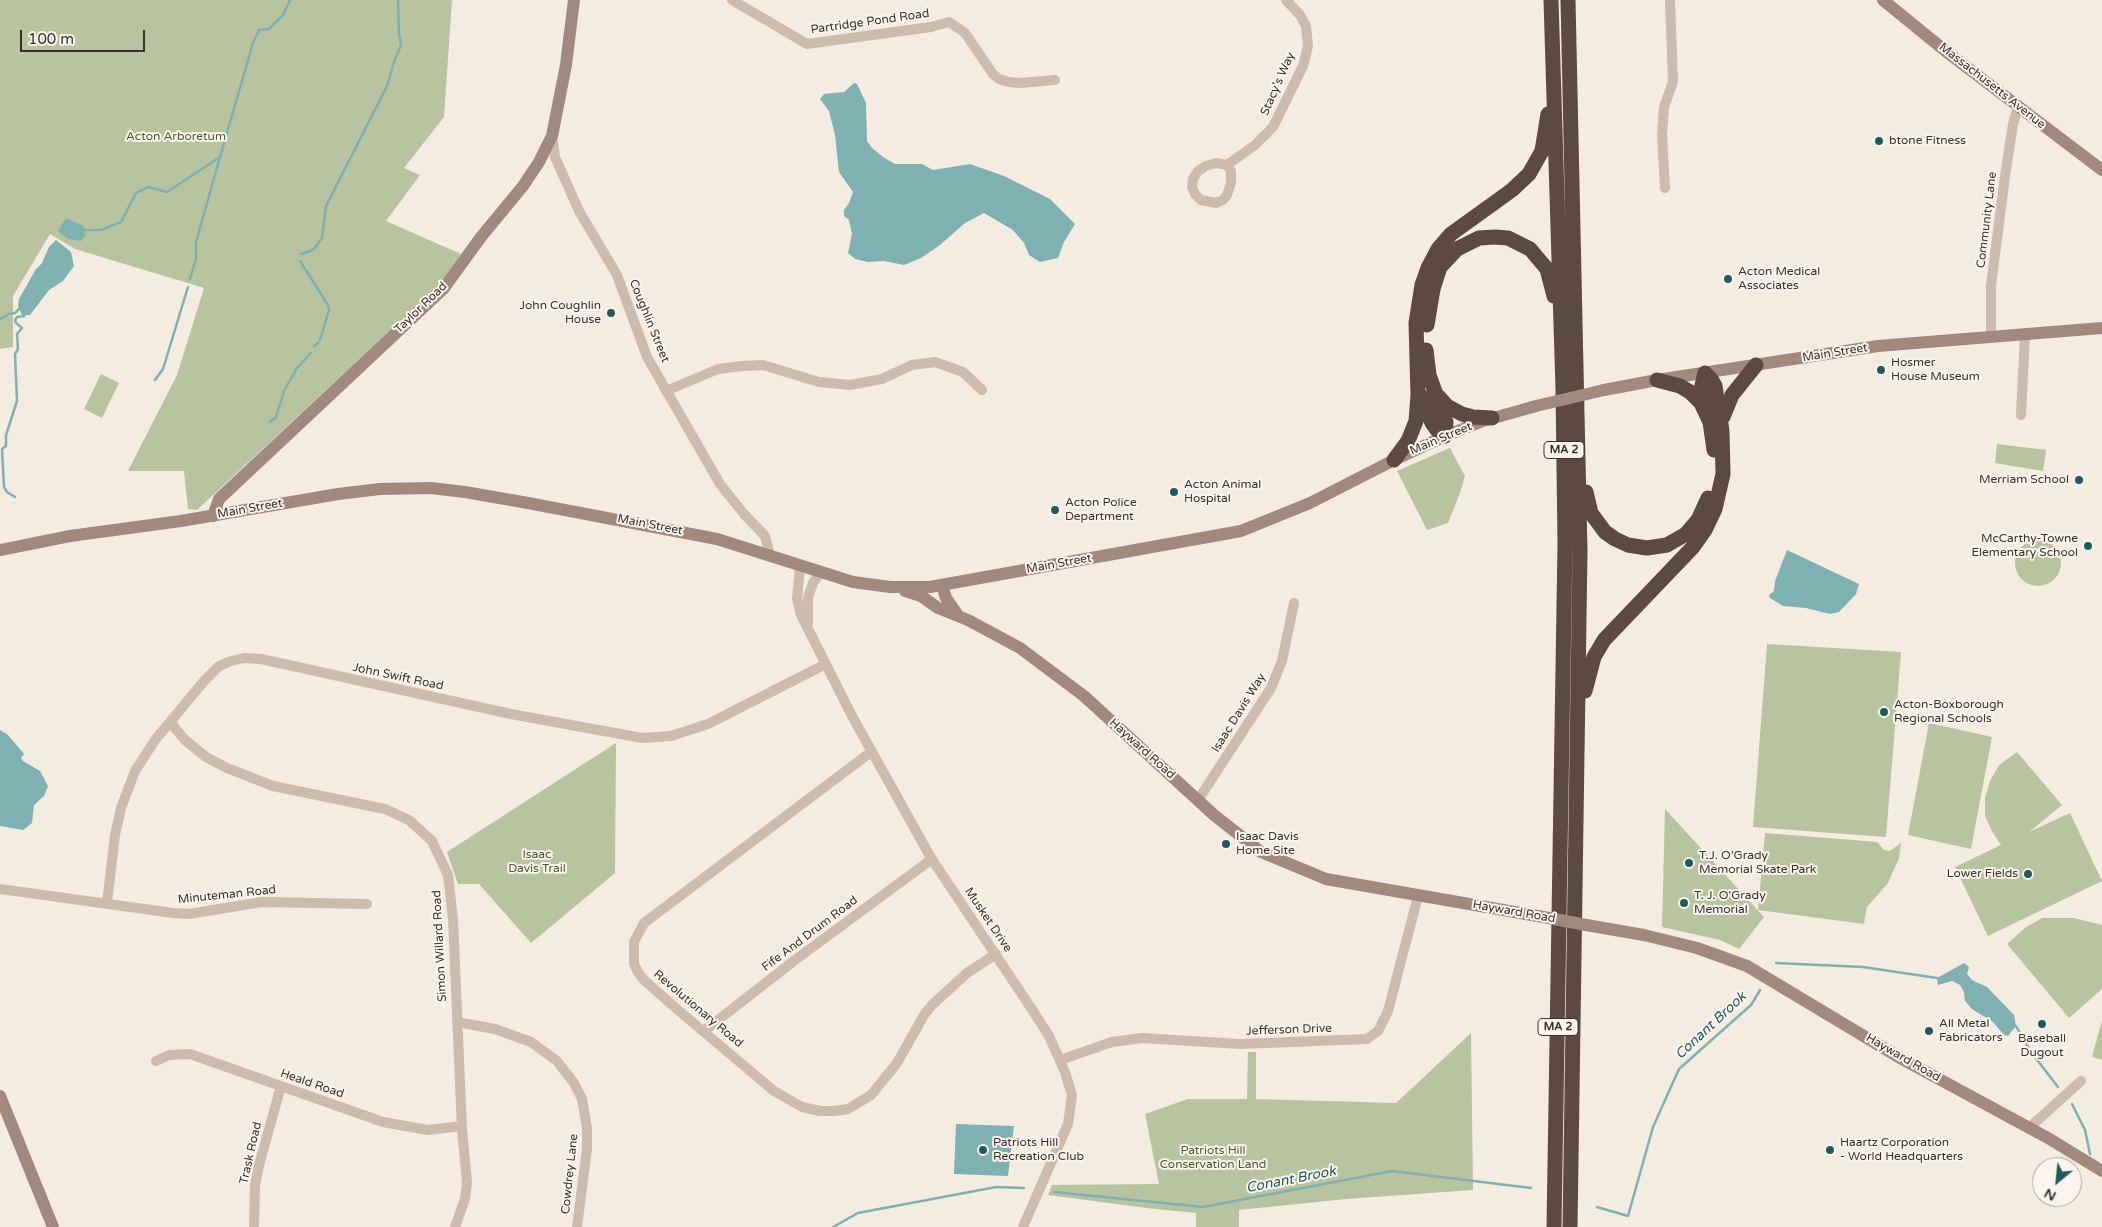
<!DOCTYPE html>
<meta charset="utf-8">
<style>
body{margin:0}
#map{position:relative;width:2102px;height:1227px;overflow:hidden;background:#f4ebe1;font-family:"Varela Round",sans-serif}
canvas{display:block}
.north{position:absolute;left:2032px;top:1157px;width:50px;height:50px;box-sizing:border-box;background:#fbf5ee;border:1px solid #aea6a0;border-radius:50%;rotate:208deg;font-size:14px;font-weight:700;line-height:20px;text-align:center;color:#3b302b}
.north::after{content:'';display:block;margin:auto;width:18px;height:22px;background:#1f5a5e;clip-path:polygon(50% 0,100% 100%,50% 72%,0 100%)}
.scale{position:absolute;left:20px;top:30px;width:125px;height:22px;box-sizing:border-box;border:2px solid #3b302b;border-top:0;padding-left:6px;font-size:15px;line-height:18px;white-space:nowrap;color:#3b302b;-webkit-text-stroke:4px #fbf5ee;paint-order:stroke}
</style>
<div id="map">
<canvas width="2102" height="1227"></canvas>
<div class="north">N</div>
<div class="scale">100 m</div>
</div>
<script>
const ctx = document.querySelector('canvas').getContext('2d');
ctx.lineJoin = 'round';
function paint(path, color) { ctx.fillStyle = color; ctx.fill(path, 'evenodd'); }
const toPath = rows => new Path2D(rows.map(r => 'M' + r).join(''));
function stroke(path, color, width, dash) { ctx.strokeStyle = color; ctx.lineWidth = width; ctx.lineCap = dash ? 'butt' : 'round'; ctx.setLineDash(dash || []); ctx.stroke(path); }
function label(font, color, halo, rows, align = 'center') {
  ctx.font = font + ' "Varela Round",sans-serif'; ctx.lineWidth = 4; ctx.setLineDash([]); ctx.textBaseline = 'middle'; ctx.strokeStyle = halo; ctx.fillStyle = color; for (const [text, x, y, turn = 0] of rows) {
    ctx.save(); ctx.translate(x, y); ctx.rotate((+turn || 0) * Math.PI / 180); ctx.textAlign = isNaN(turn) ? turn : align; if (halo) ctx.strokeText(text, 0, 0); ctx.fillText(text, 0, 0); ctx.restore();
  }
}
paint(toPath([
 [0,0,452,0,444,117,404,168,420,175,386,221,461,254,443,281,197,510,188,509,184,471,128,471,177,375,204,288,75,249,50,234,13,296,13,347,0,349],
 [101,374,119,383,102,418,84,409],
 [1997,444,2046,450,2043,471,1995,463],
 [1450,448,1465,476,1460,493,1448,523,1427,530,1397,471],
 '2015 563a23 23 0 1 1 46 0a23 23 0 1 1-46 0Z',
 [1767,644,1901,652,1886,837,1753,827],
 [1929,723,1992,737,1971,849,1908,835],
 [616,743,615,873,531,943,479,884,458,884,447,852],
 [2017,752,2062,805,2029,832,2070,813,2102,881,1988,936,1955,867,2001,845,1993,833,1985,816,1985,798,1990,781,1999,765],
 [1665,809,1764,917,1739,949,1720,940,1662,927],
 [1765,833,1877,842,1884,850,1890,851,1901,843,1899,858,1888,883,1867,907,1864,924,1758,910],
 [2042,918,2074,918,2102,925,2102,989,2069,1018,2007,944,2025,928],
 [2102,1020,2102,1060,2092,1057],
 [1471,1033,1473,1190,1346,1199,1239,1210,1239,1227,1196,1227,1196,1213,1146,1208,1048,1195,1052,1185,1159,1184,1145,1114,1188,1099,1247,1099,1248,1052,1256,1052,1256,1099,1396,1103]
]), '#b8c4a0');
paint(toPath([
 [854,83,857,84,866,103,867,141,872,148,883,157,895,164,922,164,933,170,970,164,1004,176,1050,199,1075,224,1064,242,1058,258,1040,262,1029,255,1024,243,1013,230,984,213,965,223,940,245,921,258,904,265,884,261,868,262,855,259,848,253,852,234,849,220,844,216,844,210,849,203,853,192,839,172,835,135,829,111,820,99,824,94,844,92],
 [66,218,82,225,86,230,84,233,86,234,81,241,68,239,60,233,58,231],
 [56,240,71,252,74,266,63,281,49,290,30,315,22,315,18,306,19,299,36,269,42,263,49,247],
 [1787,550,1859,584,1856,594,1839,612,1830,614,1806,608,1783,606,1770,598,1769,595,1774,591,1775,581],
 [0,730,8,735,24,754,21,758,23,761,40,771,48,786,44,796,34,805,32,823,23,830,0,826],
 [1964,963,1969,967,1967,974,1972,980,1987,987,2014,1015,2016,1026,2008,1036,2004,1035,1993,1022,1972,1009,1965,1001,1964,992,1960,985,1952,981,1938,985,1937,978],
 [956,1124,1014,1126,1008,1176,954,1174]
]), '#7fb0b2');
stroke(toPath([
 [83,230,101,230,121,222,136,193,148,187,167,192,220,157,253,43,259,30,269,29,283,15,290,0],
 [301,254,313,250,322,238,326,206,387,86,394,62,401,45,399,34,398,0],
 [300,261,328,305,329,310,320,340],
 [190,279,196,259,196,242,220,157],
 [0,319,9,314,15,313,20,308],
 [314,346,318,343],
 [155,380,163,369,188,287],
 [270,422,276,417,284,391,297,368,311,353],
 [15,497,7,492,4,487,2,449,6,446,6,435,17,401,15,354,18,349,17,334,22,328,16,323,15,320,17,317,24,316,25,312],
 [1776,963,1863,967,1937,978],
 [2016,1026,2031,1052,2058,1087],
 [2072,1104,2085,1130,2090,1154],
 [1054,1192,1203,1207,1392,1171,1531,1188],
 [1597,1207,1628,1216,1653,1127,1679,1069,1751,1005,1760,990],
 [833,1227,858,1213,996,1187,1024,1188]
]), '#7fb0b2', 2.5);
stroke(toPath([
 [732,0,807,44,931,27,949,22,965,33,993,74,999,79,1009,82,1020,83,1055,80],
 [552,136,555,157,579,211,617,275,647,357,720,484,744,514,765,536,770,555],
 [1216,163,1227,165,1231,171,1231,183,1227,195,1223,200,1216,203,1201,200,1195,194,1192,187,1193,179,1198,171,1206,166,1216,163],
 [1227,165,1255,145,1273,127,1303,66,1308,46,1306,26,1300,15,1286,0],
 [1665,188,1662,135,1664,107,1673,82,1670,0],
 [1991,338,1991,286,2005,176,2013,124,2018,107],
 [666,391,718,369,743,366,763,365,819,382,850,385,882,379,912,365,935,362,963,372,982,390],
 [2021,415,2025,335],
 [800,567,797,599,801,615,852,716,931,858,1033,1011,1049,1036,1065,1072,1072,1095,1068,1124,1023,1227],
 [808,623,808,597,813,583,820,573],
 [170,722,185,740,206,757,227,768,273,786,385,809,409,820,432,841,448,875,453,919,462,1129,467,1182,465,1199,455,1227],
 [871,752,644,923,634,942,634,964,638,972,644,980,678,1010,774,1091,802,1107,820,1111,835,1111,848,1109,871,1095,897,1063,924,1015,932,1005,967,973,996,954],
 [1198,800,1271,688,1282,661,1294,603],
 [0,889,173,913,189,914,262,902,367,904],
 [107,903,115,835,121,808,135,771,155,740,205,680,219,666,231,661,244,658,261,659,511,714,642,738,671,736,708,724,826,664],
 [457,1022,495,1029,531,1042,557,1061,574,1083,582,1099,587,1128,587,1149,577,1227],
 [704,1031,795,960,932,859],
 [1060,1060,1112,1042,1142,1038,1240,1044,1367,1039,1378,1031,1388,1011,1418,896],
 [156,1061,169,1055,190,1054,383,1122,428,1130,462,1126],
 [2029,1128,2081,1081],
 [254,1227,255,1186,259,1165,281,1086]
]), '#cdbbac', 10);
stroke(toPath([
 [1883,0,1948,53,2102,170],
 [1604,390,1657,380,1878,346,2102,328],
 [213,516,219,499,444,288,481,237,523,186,539,162,552,136,566,65,574,0],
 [0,550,70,536,181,521,338,494,380,489,431,488,465,492,528,503,717,539,853,582,890,587,930,587,1241,531,1310,503,1394,460,1445,436,1483,421,1536,406],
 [942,585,946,598,957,614],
 [905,591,921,596,938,608,968,620,1020,648,1084,696,1214,815,1261,852,1326,879,1549,918],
 [1586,925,1644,935,1697,948,1747,966,1902,1059,2048,1138,2102,1171],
 [0,1096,53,1227]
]), '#a18a7d', 12);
stroke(toPath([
 [1551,0,1563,389,1565,544,1554,1227],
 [1568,0,1580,551,1570,1227],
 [1427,325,1433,289,1440,267,1457,249,1479,238,1495,237,1508,238,1530,249,1547,269,1554,296],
 [1657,380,1680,386,1690,392,1701,403,1710,422,1714,450],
 [1421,396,1432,423,1437,430,1445,436,1446,422,1429,375,1426,350],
 [1438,396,1447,406,1462,414,1473,417,1492,418],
 [1723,417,1732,395,1756,365],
 [1394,460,1408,441,1416,421,1418,395,1416,323,1422,285,1428,268,1438,249,1451,234,1512,190,1529,174,1542,151,1548,114],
 [1586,492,1591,513,1605,532,1615,539,1628,545,1647,548,1667,545,1686,534,1698,520,1708,498],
 [1585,691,1594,657,1604,640,1693,547,1705,530,1715,509,1723,474,1722,431,1715,386,1711,379,1705,373,1702,385,1709,417]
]), '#5c4a42', 15);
stroke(toPath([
 [1536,406,1604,390],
 [1549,918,1586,925]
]), '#a18a7d', 12);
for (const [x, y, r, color] of [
 [1879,141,5,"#1f5a5e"],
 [1728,279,5,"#1f5a5e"],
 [611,313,5,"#1f5a5e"],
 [1881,370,5,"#1f5a5e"],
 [2079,480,5,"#1f5a5e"],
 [1174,492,5,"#1f5a5e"],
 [1055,510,5,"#1f5a5e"],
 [2088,546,5,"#1f5a5e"],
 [1884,712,5,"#1f5a5e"],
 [1226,844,5,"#1f5a5e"],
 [1689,863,5,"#1f5a5e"],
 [2028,874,5,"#1f5a5e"],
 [1684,903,5,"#1f5a5e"],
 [2042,1024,5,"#1f5a5e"],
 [1929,1031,5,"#1f5a5e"],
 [983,1150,5,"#1f5a5e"],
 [1830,1150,5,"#1f5a5e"]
]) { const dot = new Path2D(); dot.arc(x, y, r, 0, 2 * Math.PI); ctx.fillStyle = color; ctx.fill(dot); stroke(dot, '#fbf5ee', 2); }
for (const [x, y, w] of [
 [1564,450,40],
 [1558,1027,40]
]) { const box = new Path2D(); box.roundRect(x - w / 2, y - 8.5, w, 17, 4); ctx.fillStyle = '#fbf5ee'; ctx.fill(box); stroke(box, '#3b302b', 1); }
label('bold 11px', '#3b302b', null, [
 ["MA 2",1564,450],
 ["MA 2",1558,1027]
]);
label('12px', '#3b302b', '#fbf5ee', [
 ["Partridge Pond Road",870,22,-8],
 ["Stacy's Way",1278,84,-66],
 ["Massachusetts Avenue",1992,86,38],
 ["Community Lane",1987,220,-83],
 ["Taylor Road",421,308,-44],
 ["Coughlin Street",649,321,68],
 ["Main Street",1835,353,-9],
 ["Main Street",1441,439,-23],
 ["Main Street",250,509,-10],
 ["Main Street",650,525,11],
 ["Main Street",1059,564,-10],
 ["John Swift Road",398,677,12],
 ["Isaac Davis Way",1239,713,-58],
 ["Hayward Road",1142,749,42],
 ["Minuteman Road",227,895,-6],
 ["Hayward Road",1514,912,10],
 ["Musket Drive",988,920,56],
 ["Fife And Drum Road",810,934,-37],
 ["Simon Willard Road",440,946,-93],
 ["Revolutionary Road",698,1009,40],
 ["Jefferson Drive",1289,1030,-2],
 ["Hayward Road",1903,1058,30],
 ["Heald Road",312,1084,19],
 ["Trask Road",251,1153,-77],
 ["Cowdrey Lane",570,1174,-84]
]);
label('12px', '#4a5a2e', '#fbf5ee', [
 ["Acton Arboretum",176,137],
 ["Isaac",537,855],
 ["Davis Trail",537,869],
 ["Patriots Hill",1213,1151],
 ["Conservation Land",1213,1165]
]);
label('12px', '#3b302b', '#fbf5ee', [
 ["btone Fitness",1889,141],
 ["Acton Medical",1738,272],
 ["Associates",1738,286],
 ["John Coughlin",601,306,"right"],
 ["House",601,320,"right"],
 ["Hosmer",1891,363],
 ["House Museum",1891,377],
 ["Merriam School",2069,480,"right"],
 ["Acton Animal",1184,485],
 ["Hospital",1184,499],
 ["Acton Police",1065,503],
 ["Department",1065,517],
 ["McCarthy-Towne",2078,539,"right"],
 ["Elementary School",2078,553,"right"],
 ["Acton-Boxborough",1894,705],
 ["Regional Schools",1894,719],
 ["Isaac Davis",1236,837],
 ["Home Site",1236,851],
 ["T.J. O’Grady",1699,856],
 ["Memorial Skate Park",1699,870],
 ["Lower Fields",2018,874,"right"],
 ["T. J. O'Grady",1694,896],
 ["Memorial",1694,910],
 ["All Metal",1939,1024],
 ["Fabricators",1939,1038],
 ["Baseball",2042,1039,"center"],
 ["Dugout",2042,1053,"center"],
 ["Patriots Hill",993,1143],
 ["Recreation Club",993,1157],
 ["Haartz Corporation",1840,1143],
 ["- World Headquarters",1840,1157]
], 'left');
label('italic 14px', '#1f5a5e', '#fbf5ee', [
 ["Conant Brook",1711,1026,-43],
 ["Conant Brook",1291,1180,-11]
]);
</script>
